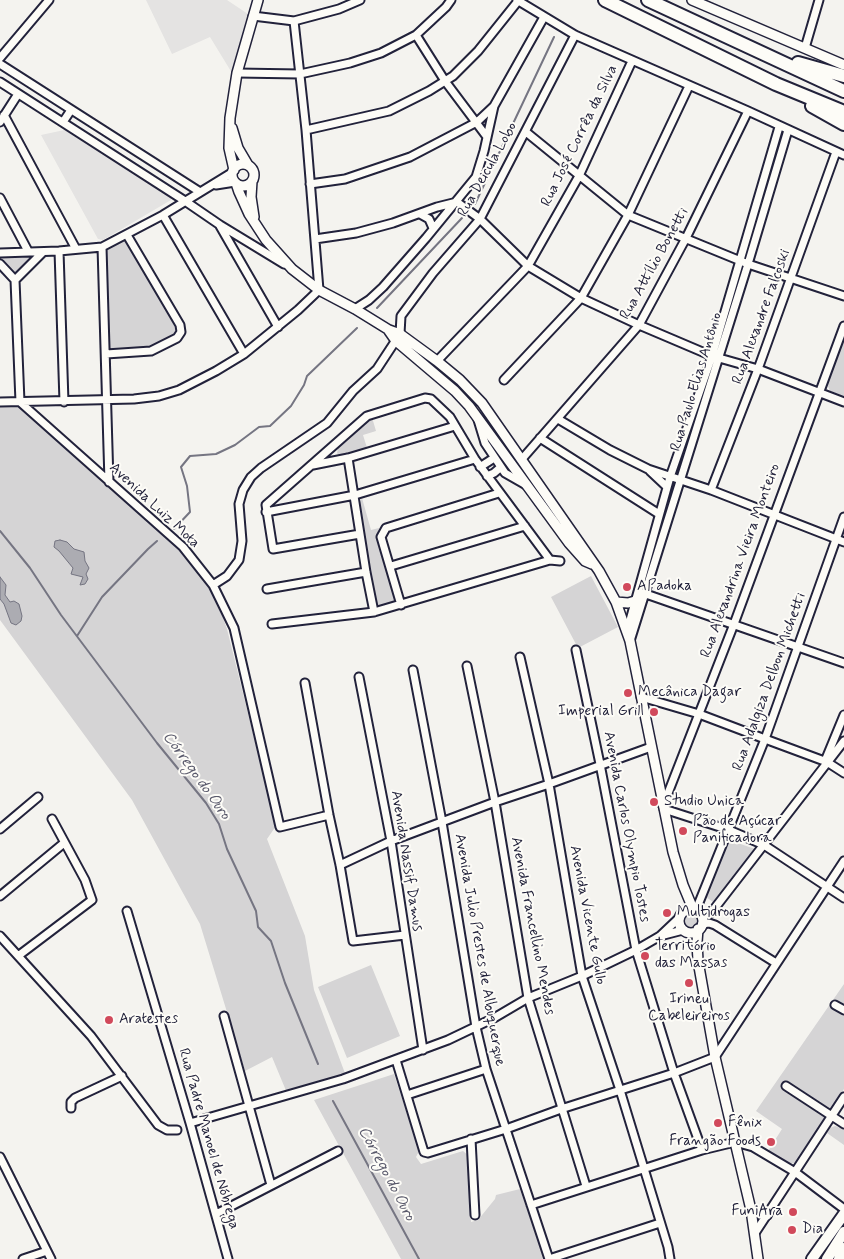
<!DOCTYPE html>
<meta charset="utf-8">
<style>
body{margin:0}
canvas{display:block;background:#f4f3ef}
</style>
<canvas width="844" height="1259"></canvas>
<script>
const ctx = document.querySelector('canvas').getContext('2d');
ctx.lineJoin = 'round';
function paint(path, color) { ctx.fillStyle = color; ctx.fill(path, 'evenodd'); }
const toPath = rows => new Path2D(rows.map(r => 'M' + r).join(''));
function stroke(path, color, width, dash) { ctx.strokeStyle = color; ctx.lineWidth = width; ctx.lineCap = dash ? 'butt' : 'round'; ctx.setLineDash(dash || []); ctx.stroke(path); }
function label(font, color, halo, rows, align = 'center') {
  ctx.font = font + ' Mynerve,sans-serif'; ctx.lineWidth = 4; ctx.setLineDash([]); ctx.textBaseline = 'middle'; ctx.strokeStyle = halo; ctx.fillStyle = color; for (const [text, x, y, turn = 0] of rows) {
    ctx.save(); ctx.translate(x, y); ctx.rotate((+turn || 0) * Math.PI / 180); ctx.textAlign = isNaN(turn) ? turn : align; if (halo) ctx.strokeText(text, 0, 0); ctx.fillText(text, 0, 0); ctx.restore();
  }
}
paint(toPath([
 [146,0,227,0,248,14,232,73,210,37,172,54],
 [69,129,171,196,171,200,103,240,98,239,41,135]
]), '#e4e3e2');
paint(toPath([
 [124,240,128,241,177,326,174,335,148,349,111,351,107,346,105,253,108,248],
 [29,256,30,259,15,274,1,260,2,257],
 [844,338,844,396,830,391,827,384],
 [0,403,20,403,107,484,181,550,216,598,227,629,276,826,267,839,305,936,314,990,346,1076,287,1093,272,1057,245,1071,200,924,132,800,0,620],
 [371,414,376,431,363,435,368,451,340,457,337,453,338,448,348,440,367,417],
 [362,498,371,530,379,528,377,536,396,601,396,604,378,608,375,604,359,504],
 [591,576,618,627,578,648,551,597],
 [729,840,755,849,713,902,706,897],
 '681 921a9 9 0 1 1 18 0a9 9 0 1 1-18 0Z',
 [371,965,400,1036,347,1058,318,987],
 [844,984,844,1089,799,1159,794,1163,788,1164,768,1151,782,1129,756,1111],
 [394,1074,419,1151,416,1157,421,1164,463,1151,469,1156,471,1222,478,1220,495,1199,496,1195,520,1189,544,1259,401,1259,314,1100],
 [835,1126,844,1129,844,1145,827,1133,830,1128]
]), '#d5d4d5');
const water = toPath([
 [60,540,67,542,74,549,84,552,85,561,89,568,86,574,88,579,85,584,80,585,83,577,71,574,73,568,59,551,54,547,55,541,60,540],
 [0,577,6,585,5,595,10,602,14,601,19,604,22,616,21,621,16,625,11,623,4,604,0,599,0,577]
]);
paint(water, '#acacb2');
stroke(water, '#757582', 1);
stroke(toPath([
 [475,204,554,37],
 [377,308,462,218],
 [174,529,190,512,187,486,181,467,190,456,216,454,235,445,259,427,270,426,291,406,304,385,307,376,357,328],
 [0,531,30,568,61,615,157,743,206,803,219,824,227,849,256,911,258,927,271,941,285,983,318,1064],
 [77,636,102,597,148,549,157,541],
 [333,1101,419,1259]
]), '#757582', 2);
const minor = toPath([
 [517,0,575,35,748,111,844,155],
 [253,16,294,21,339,9,360,0],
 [416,35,445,81,487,137],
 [805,48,819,0],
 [0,58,49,0],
 [0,64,200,192],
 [237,73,300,74,350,63,381,53,416,35,446,7,451,0],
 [0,82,185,201,220,225,284,264],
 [4,115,76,249],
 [0,122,18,94],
 [63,122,71,110],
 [306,130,389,111,429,91,453,76,478,51,518,1],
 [526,132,628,215,748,264,844,296],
 [310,184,345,179,410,157,477,122,494,106],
 [216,185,235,182],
 [0,198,28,251],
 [420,214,429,219,433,228],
 [163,215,244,354],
 [220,226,278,327],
 [315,239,356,233,393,223,437,207,457,202,480,219,528,266,581,298,639,325,712,356,758,369,844,402],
 [102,247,109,482],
 [59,251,64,402],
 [0,253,59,251,102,247,163,215,233,172],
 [0,264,15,280,20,402,183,547,213,585,234,628,280,827,329,815],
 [15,280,43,252],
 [355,309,369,300,383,287,426,238,476,177,484,151,494,106,544,17],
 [106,354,151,351,177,338,181,332,180,325,127,235],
 [437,361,528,266,579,176,632,61],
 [504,380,581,298,628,215,689,86],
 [0,402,134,399,159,396,179,390,216,371,244,354,298,310,319,290,306,130,294,21],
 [558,419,610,450,648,469,711,490,844,542],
 [478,420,485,443,505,473,526,485],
 [540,438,659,514],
 [348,458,366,572,374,612],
 [522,459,639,325,686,238,748,111],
 [313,465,348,458,455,426],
 [480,467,494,458],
 [650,471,667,487],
 [487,476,494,473,501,467],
 [711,490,758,369,836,152],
 [266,512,355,495,475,459],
 [360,534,273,549,266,505,367,416,425,398,431,399,450,417,475,459,550,560],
 [391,566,525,526],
 [213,585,227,576,239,560,242,541,239,504,243,490,251,477,261,468,327,423,353,391,377,369,400,334,401,316,433,273,480,219,575,35],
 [267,589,366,572],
 [643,593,844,663],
 [401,605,381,537,386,528,499,493],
 [272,624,374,612,550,560,560,561],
 [627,631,670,477,712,356,779,127],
 [630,641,748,264,788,130],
 [576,650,600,764,636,950,674,1073,702,1150],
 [520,657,549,784,582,976,620,1090,668,1247,670,1259],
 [467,666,495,802,528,998,586,1186],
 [413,670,442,822,476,1027,486,1069,549,1259],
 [359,677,391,841,423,1050],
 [305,683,329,815,340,865,353,941,405,935],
 [641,697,699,714,765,739,827,762,844,773],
 [825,761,844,715],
 [663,806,734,624,844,326],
 [664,809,729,830,764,845,844,898],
 [0,829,38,797],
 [340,865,391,841,495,802,549,784,651,747],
 [0,896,64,843],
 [696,910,765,739,844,517],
 [127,911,190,1123,228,1259],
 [700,914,711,913,844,741],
 [702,924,709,923,715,925,776,963],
 [0,936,91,1036,158,1125,167,1130,177,1130],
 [660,936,683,930],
 [18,956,92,900,85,880,52,819],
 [835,1005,844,1010],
 [224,1016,271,1185],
 [396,1060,424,1152,428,1153,506,1129,561,1109,674,1073,715,1057,844,861],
 [786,1086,844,1124],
 [407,1095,486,1069],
 [71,1108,71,1102,75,1098,122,1076],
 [190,1123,343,1079,448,1040,494,1018,528,998,582,976,636,950,660,936,679,918],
 [471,1139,475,1215],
 [0,1157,51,1259],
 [531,1205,702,1150,735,1142,753,1147,795,1172,844,1209],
 [216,1214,338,1151],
 [755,1233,844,1097],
 [23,1259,47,1251],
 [549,1259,660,1223]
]);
const tertiary = toPath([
 [692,0,844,65],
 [232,128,238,148,248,165],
 '232 175a11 11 0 1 1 22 0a11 11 0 1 1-22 0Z',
 [234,170,229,148,230,118,237,73,258,0],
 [252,181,251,197,254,217],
 [236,183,239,192,249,214,266,240,292,269,319,290,355,309,389,330,400,334,437,361,460,380,482,403,599,571,616,602,630,641,673,852,683,885,693,909],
 [389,331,396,341,455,391,469,406,569,543,585,561,592,564],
 [616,602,628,603,635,601],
 '679 921a12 12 0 1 1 24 0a12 12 0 1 1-24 0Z',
 [698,929,697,942,698,961,715,1057,751,1210,758,1259],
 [751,1210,767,1215]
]);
const secondary = toPath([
 [812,1259,844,1214],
 [827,1259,844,1232],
 [839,1259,844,1248]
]);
const motorway = toPath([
 [605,0,776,84,844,112],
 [648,0,844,91],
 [798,63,844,76],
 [812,106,844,124]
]);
stroke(minor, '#22223b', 11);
stroke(tertiary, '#22223b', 12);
stroke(secondary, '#22223b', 14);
stroke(motorway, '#22223b', 16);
stroke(minor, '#fdfcf7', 7);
stroke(tertiary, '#fdfcf7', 9);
stroke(secondary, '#fdfcf7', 10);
stroke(motorway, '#fdfcf7', 12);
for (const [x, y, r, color] of [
 [627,587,5,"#d1495b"],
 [628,693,5,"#d1495b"],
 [654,712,5,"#d1495b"],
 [654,802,5,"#d1495b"],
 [683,831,5,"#d1495b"],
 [667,913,5,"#d1495b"],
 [645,956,5,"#d1495b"],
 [689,983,5,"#d1495b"],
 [109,1020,5,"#d1495b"],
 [718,1123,5,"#d1495b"],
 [771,1142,5,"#d1495b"],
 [793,1212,5,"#d1495b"],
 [792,1230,5,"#d1495b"]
]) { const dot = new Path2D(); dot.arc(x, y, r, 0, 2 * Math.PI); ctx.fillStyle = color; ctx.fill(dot); stroke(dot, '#fdfcf7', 2); }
label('15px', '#22223b', '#fdfcf7', [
 ["Rua José Corrêa da Silva",580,136,-64],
 ["Rua Deicula Lobo",488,170,-61],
 ["Rua Attílio Bonetti",655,264,-61],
 ["Rua Alexandre Falcoski",762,317,-70],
 ["Rua Paulo Elias Antônio",697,382,-73],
 ["Avenida Luiz Mota",154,506,43],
 ["Rua Alexandrina Vieira Monteiro",741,561,-70],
 ["Rua Adalgiza Delbon Michetti",770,682,-70],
 ["Avenida Carlos Olympio Tostes",626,827,79],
 ["Avenida Nassif Damus",406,861,81],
 ["Avenida Vicente Gullo",587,915,79],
 ["Avenida Francellino Mendes",532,926,79],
 ["Avenida Julio Prestes de Albuquerque",479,950,80],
 ["Rua Padre Manoel de Nóbrega",208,1139,74]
]);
label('15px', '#22223b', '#fdfcf7', [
 ["APadoka",637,587],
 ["Mecânica Dagar",638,693],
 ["Imperial Grill",644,712,"right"],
 ["Studio Unica",664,802],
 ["Pão de Açúcar",693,822],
 ["Panificadora",693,839],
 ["Multidrogas",677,913],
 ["Território",655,947],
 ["das Massas",655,964],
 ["Irineu",689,1000,"center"],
 ["Cabeleireiros",689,1017,"center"],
 ["Aratestes",119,1020],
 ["Fênix",728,1123],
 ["Frangão Foods",761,1142,"right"],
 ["FuniAra",783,1212,"right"],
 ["Dia",802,1230]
], 'left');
label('italic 16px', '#59596b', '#fdfcf7', [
 ["Córrego do Ouro",196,776,54],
 ["Córrego do Ouro",386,1174,62]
]);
</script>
